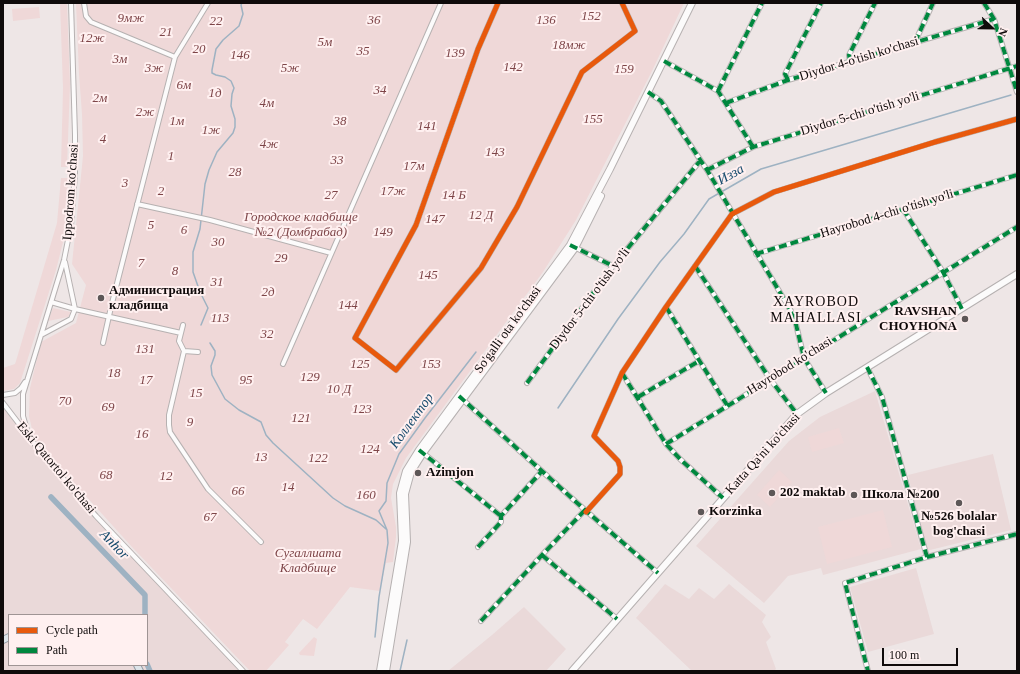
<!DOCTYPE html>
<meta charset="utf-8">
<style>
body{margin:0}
#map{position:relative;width:1020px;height:674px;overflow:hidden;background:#eee6e6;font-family:Georgia,serif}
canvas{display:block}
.frame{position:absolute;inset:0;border:4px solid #0f0a0a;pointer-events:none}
.legend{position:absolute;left:8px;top:614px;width:140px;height:52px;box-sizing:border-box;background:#fff0f0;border:1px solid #9f9494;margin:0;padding:5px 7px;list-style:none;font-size:12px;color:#0f0a0a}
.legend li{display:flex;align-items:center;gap:8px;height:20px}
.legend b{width:20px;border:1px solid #9f9494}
.north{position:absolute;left:972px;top:8px;width:40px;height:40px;-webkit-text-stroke:3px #fff0f0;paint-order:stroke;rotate:112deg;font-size:11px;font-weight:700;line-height:16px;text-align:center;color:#0f0a0a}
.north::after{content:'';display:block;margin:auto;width:14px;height:18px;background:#0f0a0a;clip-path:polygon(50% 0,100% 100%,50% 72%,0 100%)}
.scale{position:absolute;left:882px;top:648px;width:76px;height:18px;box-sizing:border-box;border:2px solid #0f0a0a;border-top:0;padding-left:5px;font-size:12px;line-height:14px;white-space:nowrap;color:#0f0a0a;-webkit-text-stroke:3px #fff0f0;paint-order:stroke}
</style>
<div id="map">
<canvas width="1020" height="674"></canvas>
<div class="frame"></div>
<ul class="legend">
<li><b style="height:5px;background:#e8590c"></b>Cycle path</li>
<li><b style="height:5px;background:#00873e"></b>Path</li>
</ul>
<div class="north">N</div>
<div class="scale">100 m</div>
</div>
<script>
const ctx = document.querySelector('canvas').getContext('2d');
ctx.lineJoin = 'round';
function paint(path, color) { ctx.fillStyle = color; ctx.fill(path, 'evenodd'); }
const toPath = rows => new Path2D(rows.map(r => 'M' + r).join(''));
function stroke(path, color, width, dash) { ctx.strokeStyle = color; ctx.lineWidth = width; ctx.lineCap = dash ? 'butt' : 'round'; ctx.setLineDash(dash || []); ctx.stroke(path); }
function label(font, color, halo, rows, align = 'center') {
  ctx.font = font + ' Georgia,serif'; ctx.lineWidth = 4; ctx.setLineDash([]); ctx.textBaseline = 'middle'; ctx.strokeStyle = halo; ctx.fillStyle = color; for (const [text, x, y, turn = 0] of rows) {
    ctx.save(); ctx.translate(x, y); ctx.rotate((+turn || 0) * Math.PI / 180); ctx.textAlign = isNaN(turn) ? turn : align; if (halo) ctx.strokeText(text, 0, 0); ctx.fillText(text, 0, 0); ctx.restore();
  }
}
paint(toPath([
 [875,391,921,549,823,575,821,568,788,576,764,603,696,546,789,441,820,417],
 [3,403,46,459,243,671,3,671],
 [9,615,147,615,147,665,9,665],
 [993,454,1011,530,926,551,908,475],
 [916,568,934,634,868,652,850,587],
 [665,584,689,599,699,588,714,599,729,584,766,615,762,622,771,637,766,642,776,669,774,671,692,671,636,618],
 [524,607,566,649,546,671,448,671,492,635]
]), '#ead9d9');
paint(toPath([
 [60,3,67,3,70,84,67,167,61,167,63,88],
 [76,3,684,3,652,71,576,220,543,272,406,458,393,484,391,498,396,527,396,537,393,562,386,563,380,591,350,587,317,629,303,619,285,642,289,645,266,671,250,671,132,547,37,442,32,429,29,416,30,388,41,342,76,323,86,285,72,264,83,156,82,114,79,74],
 [39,7,40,18,13,21,12,9],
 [61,178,68,178,66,224,64,238,56,270,20,383,14,389,3,391,3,368,15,364,16,361,57,223],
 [53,308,71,312,68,317,48,321],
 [839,428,844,443,812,452,808,437],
 [779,470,792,482,770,507,757,495],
 [883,510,892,547,827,564,818,527],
 [314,637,317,639,314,656,300,655,299,653]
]), '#efd8d8');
stroke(toPath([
 [201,325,208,308,200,292,193,272,193,252,200,229,205,184,209,170,217,152,233,133,235,127,235,119,231,106,232,94,234,88,231,81,225,77,216,75,212,73,212,70,216,49,223,40,239,26,243,14,241,5,242,3],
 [210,343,215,351,215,355,211,366,212,375,225,399,239,410,261,422,266,435,273,443,333,498,345,506,376,520,386,529],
 [558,408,618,319,660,262,684,234,709,199,761,169,1011,95],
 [375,637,379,597,388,543,387,530,379,511,386,501,387,483,399,454,425,418,476,352],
 [400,671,407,640]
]), '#9eb2c2', 1.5);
stroke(toPath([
 [51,497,145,595,145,615],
 [147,664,150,671]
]), '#9eb2c2', 5.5);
const street = toPath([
 [84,3,86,16,91,22,175,57],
 [498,3,478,49,416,225,355,338,396,370,481,268,517,207,582,72,635,31,622,3],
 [984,3,994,19,1017,92],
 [915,42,933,3],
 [664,61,718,91,753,147],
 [850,62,849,55,875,3],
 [788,80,785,74,821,3],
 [718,91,762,3],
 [648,92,661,101,707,170,794,316,804,358,826,393],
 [726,103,788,80,994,19],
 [707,170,753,147,1017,66],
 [137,204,210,220,331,253],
 [903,209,943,272,962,309],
 [574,247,613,266],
 [756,254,1017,175],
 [695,266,770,379,797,414],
 [51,302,75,309,181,333,179,341,184,351,169,415,169,425,170,432,208,489,261,542],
 [666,307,727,405],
 [181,333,183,325],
 [41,335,71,319,75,309,65,262],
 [103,343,111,307,175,57,208,3],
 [184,351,198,352],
 [283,364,441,3],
 [867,367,882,397,927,557,845,583,868,671],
 [622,373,666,444,680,459,723,498],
 [527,383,613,266,700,161],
 [3,395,15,393,21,388,25,382],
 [638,397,699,361],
 [461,398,585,510,658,573],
 [3,403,46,459,96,516,243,671],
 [29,437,23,416,23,394,64,260,71,225,75,174,75,135,71,3],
 [666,444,1017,227],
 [422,452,501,516],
 [586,512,620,474,620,467,618,461,594,436,622,373,666,307,732,214,774,192,935,142,1017,119],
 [478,547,501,522,501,516,542,471],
 [542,555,617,619],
 [927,557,1017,534],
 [481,621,542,555,585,510]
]);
const secondary = toPath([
 [380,671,402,541,400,493,406,471,419,450,570,245,610,169,692,3],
 [386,671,407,542,405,494,411,472,423,453,575,248,601,196],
 [572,671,797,414,826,393,1017,274]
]);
const primary = toPath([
 [3,640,9,637],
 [137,665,140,671]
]);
stroke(street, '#b6b1b1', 6);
stroke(secondary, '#b6b1b1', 8);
stroke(primary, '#929ca5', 8);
stroke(street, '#fcfbfb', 4);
stroke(secondary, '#fcfbfb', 6);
stroke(primary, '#dde4e9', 6);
stroke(toPath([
 [984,3,994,19,1017,92],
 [915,42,933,3],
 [664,61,718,91,753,147],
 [850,62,849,55,875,3],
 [788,80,785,74,821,3],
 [718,91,762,3],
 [648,92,661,101,707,170,794,316,804,358,826,393],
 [726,103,788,80,994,19],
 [707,170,753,147,1017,66],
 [903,209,943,272,962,309],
 [570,245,613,266],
 [756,254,1017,175],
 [695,266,770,379,797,414],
 [666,307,727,405],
 [867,367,882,397,927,557,845,583,868,671],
 [622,373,666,444,680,459,723,498],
 [527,383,613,266,700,161],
 [459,396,585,510,658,573],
 [638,397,699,361],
 [666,444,1017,227],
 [419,450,501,516],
 [478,547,501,522,501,516,542,471],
 [542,555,617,619],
 [927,557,1017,534],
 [481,621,542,555,585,510]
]), '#00873e', 4, [8, 4]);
stroke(toPath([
 [498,3,478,49,416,225,355,338,396,370,481,268,517,207,582,72,635,31,622,3],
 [586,512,620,474,620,467,618,461,594,436,622,373,666,307,732,214,774,192,935,142,1017,119]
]), '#e8590c', 5);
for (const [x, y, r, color] of [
 [101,298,4,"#5d5757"],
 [965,319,4,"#5d5757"],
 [418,473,4,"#5d5757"],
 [772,493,4,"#5d5757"],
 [854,495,4,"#5d5757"],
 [959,503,4,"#5d5757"],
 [701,512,4,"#5d5757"]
]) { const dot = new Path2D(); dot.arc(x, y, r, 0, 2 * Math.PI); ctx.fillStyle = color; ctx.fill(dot); stroke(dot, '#fff0f0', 1.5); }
label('italic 13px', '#7e4548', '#fff0f0', [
 ["152",591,17],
 ["9мж",131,19],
 ["36",374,21],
 ["136",546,21],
 ["22",216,22],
 ["21",166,33],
 ["12ж",92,39],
 ["5м",325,43],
 ["18мж",569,46],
 ["20",199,50],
 ["35",363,52],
 ["139",455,54],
 ["146",240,56],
 ["3м",120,60],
 ["142",513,68],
 ["3ж",154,69],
 ["5ж",290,69],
 ["159",624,70],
 ["6м",184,86],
 ["34",380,91],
 ["1д",215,94],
 ["2м",100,99],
 ["4м",267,104],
 ["2ж",145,113],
 ["155",593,120],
 ["1м",177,122],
 ["38",340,122],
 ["141",427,127],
 ["1ж",211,131],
 ["4",103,140],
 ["4ж",269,145],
 ["143",495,153],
 ["1",171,157],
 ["33",337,161],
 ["17м",414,167],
 ["28",235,173],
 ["3",125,184],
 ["2",161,192],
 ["17ж",393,192],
 ["27",331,196],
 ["14 Б",454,196],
 ["12 Д",481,216],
 ["Городское кладбище",301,218],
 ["№2 (Домбрабад)",301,233],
 ["147",435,220],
 ["5",151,226],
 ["6",184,231],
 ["149",383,233],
 ["30",218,243],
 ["29",281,259],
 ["7",141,264],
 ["8",175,272],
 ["145",428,276],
 ["31",217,283],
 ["2д",268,293],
 ["144",348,306],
 ["113",220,319],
 ["32",267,335],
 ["131",145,350],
 ["125",360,365],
 ["153",431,365],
 ["18",114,374],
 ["129",310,378],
 ["17",146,381],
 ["95",246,381],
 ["10 Д",339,390],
 ["15",196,394],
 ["70",65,402],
 ["69",108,408],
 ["123",362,410],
 ["121",301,419],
 ["9",190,423],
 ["16",142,435],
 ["124",370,450],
 ["13",261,458],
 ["122",318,459],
 ["68",106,476],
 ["12",166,477],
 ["14",288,488],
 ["66",238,492],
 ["160",366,496],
 ["67",210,518],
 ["Сугаллиата",308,554],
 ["Кладбище",308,569]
]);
label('13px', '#0f0a0a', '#fff0f0', [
 ["Diydor 4-o'tish ko'chasi",859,59,-17],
 ["Diydor 5-chi o'tish yo'li",860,114,-17],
 ["Ippodrom ko'chasi",71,192,-86],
 ["Hayrobod 4-chi o'tish yo'li",887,214,-17],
 ["Diydor 5-chi o'tish yo'li",590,299,-53],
 ["So'galli ota ko'chasi",508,330,-54],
 ["Hayrobod ko'chasi",790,366,-32],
 ["Katta Qa'ni ko'chasi",763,454,-48],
 ["Eski Qatortol ko'chasi",56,468,50]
]);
label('bold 13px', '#0f0a0a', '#fff0f0', [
 ["Администрация",109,291],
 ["кладбища",109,306],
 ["RAVSHAN",957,312,"right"],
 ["CHOYHONA",957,327,"right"],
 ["Azimjon",426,473],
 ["202 maktab",780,493],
 ["Школа №200",862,495],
 ["Korzinka",709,512],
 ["№526 bolalar",959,517,"center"],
 ["bog'chasi",959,532,"center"]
], 'left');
label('italic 14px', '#174b6d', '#fff0f0', [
 ["Изза",731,175,-29],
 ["Коллектор",412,421,-54],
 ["Anhor",114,545,46]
]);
ctx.letterSpacing = '1px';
label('14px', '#0f0a0a', '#fff0f0', [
 ["XAYROBOD",816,302],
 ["MAHALLASI",816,318]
]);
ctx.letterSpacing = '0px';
</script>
